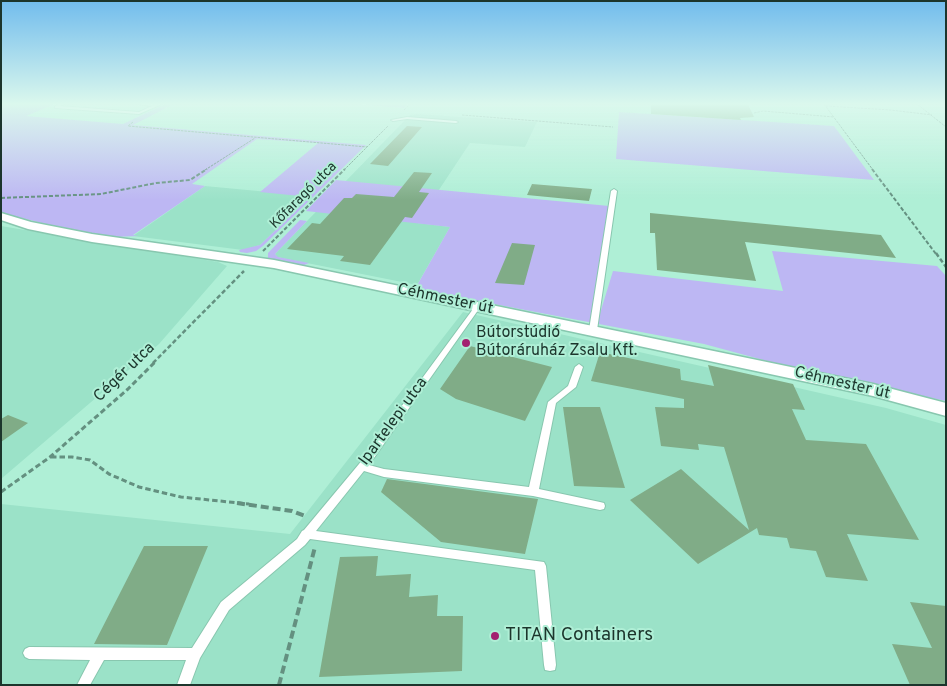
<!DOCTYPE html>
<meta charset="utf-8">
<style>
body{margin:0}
#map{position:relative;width:947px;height:686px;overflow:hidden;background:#afefd6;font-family:Overpass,sans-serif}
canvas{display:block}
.frame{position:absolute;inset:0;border:2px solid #1c352c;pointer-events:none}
</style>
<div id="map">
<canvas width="947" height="686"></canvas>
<div class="frame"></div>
</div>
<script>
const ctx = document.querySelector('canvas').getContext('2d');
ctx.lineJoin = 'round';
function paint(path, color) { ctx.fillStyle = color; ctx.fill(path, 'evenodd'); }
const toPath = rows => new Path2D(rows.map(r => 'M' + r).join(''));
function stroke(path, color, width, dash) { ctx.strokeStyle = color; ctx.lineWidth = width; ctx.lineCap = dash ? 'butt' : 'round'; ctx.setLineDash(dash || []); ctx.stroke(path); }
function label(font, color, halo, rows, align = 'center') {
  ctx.font = font + ' Overpass,sans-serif'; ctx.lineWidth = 4; ctx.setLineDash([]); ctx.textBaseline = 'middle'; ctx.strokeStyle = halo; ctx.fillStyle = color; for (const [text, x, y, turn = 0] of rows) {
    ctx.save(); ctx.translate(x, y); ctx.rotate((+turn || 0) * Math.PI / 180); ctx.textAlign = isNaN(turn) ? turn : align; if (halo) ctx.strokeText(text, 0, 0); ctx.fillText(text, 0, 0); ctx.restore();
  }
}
paint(toPath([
 [417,114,537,122,525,147,470,143,417,223,450,227,417,285,277,257,275,254,410,115],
 [205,186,311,196,260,245,243,250,133,236],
 [1,226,218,262,227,266,159,344,1,479],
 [463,312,886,408,946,425,946,685,1,685,1,504,290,534]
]), '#9be2c8');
paint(toPath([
 [1,104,55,104,26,116,123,124,165,104,174,104,133,125,366,145,404,108,359,104,408,104,263,246,256,251,247,253,240,252,239,250,260,245,310,197,260,192,318,143,257,139,192,184,205,186,133,235,138,236,113,237,79,232,1,213],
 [619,112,834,126,874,180,616,159],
 [336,180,609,206,598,320,613,271,783,291,772,251,937,266,946,276,946,401,793,368,704,344,415,289,450,227,306,211],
 [300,220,307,221,275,254,278,257,309,263,302,266,268,258,268,253]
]), '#bdb7f3');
paint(toPath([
 [651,104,748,104,754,117,740,118,741,120,651,114],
 [407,126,422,127,388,166,370,164],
 [414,172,432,173,419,192,429,193,412,218,405,217,370,265,340,261,344,256,287,249,312,223,320,224,344,198,352,198,356,194,394,197],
 [532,184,592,189,589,201,527,195],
 [650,213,881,235,896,258,745,242,756,281,657,270,655,233,650,233],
 [512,243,535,245,524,285,495,283],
 [470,346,552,367,525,421,456,399,440,389],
 [600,352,680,369,681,380,714,386,708,365,793,384,805,410,792,409,806,440,866,444,919,540,847,534,868,581,826,577,816,551,790,548,787,538,759,535,757,528,698,564,630,500,681,469,749,530,724,447,698,444,699,450,661,446,655,407,684,408,684,399,591,381],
 [563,407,600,407,625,488,574,486],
 [8,415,28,423,1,442,1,419],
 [387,479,538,499,525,554,441,542,381,492],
 [144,546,208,546,167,645,94,644],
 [378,556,376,576,411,574,409,597,438,595,437,616,463,616,462,671,319,677,340,557],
 [910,602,946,606,946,685,910,685,892,644,932,648]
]), '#80ac87');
const lane = toPath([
 [59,104,64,104,60,106,139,112,152,106,138,104,162,104,139,114,55,108,55,106,59,104],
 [407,117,456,121,458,122,456,123,407,119,393,121,391,120,407,117],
 [614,189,617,191,597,330,593,332,589,330,611,191,614,189],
 [478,304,481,306,369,465,384,469,529,487,548,402,568,386,575,367,579,364,583,367,576,387,556,403,539,489,600,502,604,503,605,506,604,509,600,510,533,496,384,477,364,471,316,531,544,562,546,566,556,665,555,670,550,671,545,670,544,665,535,570,310,539,305,545,229,610,200,658,190,685,177,685,186,660,104,660,90,685,77,685,90,660,29,659,25,657,23,653,25,649,29,647,192,648,221,602,297,539,302,531,304,530,359,464,476,305,478,304]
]);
const street = toPath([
 [1,213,31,222,92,234,274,260,873,384,946,403,946,416,873,396,274,268,92,242,28,229,1,220,1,213]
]);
stroke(lane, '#88c7af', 2);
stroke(street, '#88c7af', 3);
stroke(toPath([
 [824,104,873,170],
 [917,104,946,127],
 [826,106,891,110,932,115],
 [404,110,410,104],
 [754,113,763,111,834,117],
 [462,115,613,127],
 [133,122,128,126,367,147],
 [205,170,255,138],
 [344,170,388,126]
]), '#649080', 1, [2.5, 1]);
stroke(toPath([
 [872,169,936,254],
 [1,198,101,194,156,183,190,180,207,169],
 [263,251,345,169]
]), '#649080', 2, [4, 2]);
stroke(toPath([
 [936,253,946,267],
 [153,363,244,271]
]), '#649080', 2.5, [4.5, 2.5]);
stroke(toPath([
 [51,457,72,457,90,460,109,474,139,487,181,497,249,504],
 [1,492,50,457,128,389,155,362]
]), '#649080', 3, [5.5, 3]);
stroke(toPath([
 [237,503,292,511,305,516],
 [279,685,315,547]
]), '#649080', 4, [8, 4]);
paint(lane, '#fff');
paint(street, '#fff');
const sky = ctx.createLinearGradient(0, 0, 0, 200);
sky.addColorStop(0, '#71bced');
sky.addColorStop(0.52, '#dbf8ed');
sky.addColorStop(1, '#dbf8ed00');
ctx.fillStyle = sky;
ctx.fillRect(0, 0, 947, 200);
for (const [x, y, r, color] of [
 [466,343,5,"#a32170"],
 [495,636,5,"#a32170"]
]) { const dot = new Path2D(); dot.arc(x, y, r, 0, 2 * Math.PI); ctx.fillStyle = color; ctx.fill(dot); stroke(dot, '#afefd6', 2); }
label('14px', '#1c352c', '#afefd6', [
 ["Kőfaragó utca",304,196,-45]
]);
label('16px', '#1c352c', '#afefd6', [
 ["Céhmester út",445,300,12],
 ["Cégér utca",125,373,-44],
 ["Céhmester út",842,384,13],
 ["Ipartelepi utca",394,422,-54]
]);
label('16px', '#1c352c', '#afefd6', [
 ["Bútorstúdió",476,334],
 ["Bútoráruház Zsalu Kft.",476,352]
], 'left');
label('19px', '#1c352c', '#afefd6', [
 ["TITAN Containers",505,636]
], 'left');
</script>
